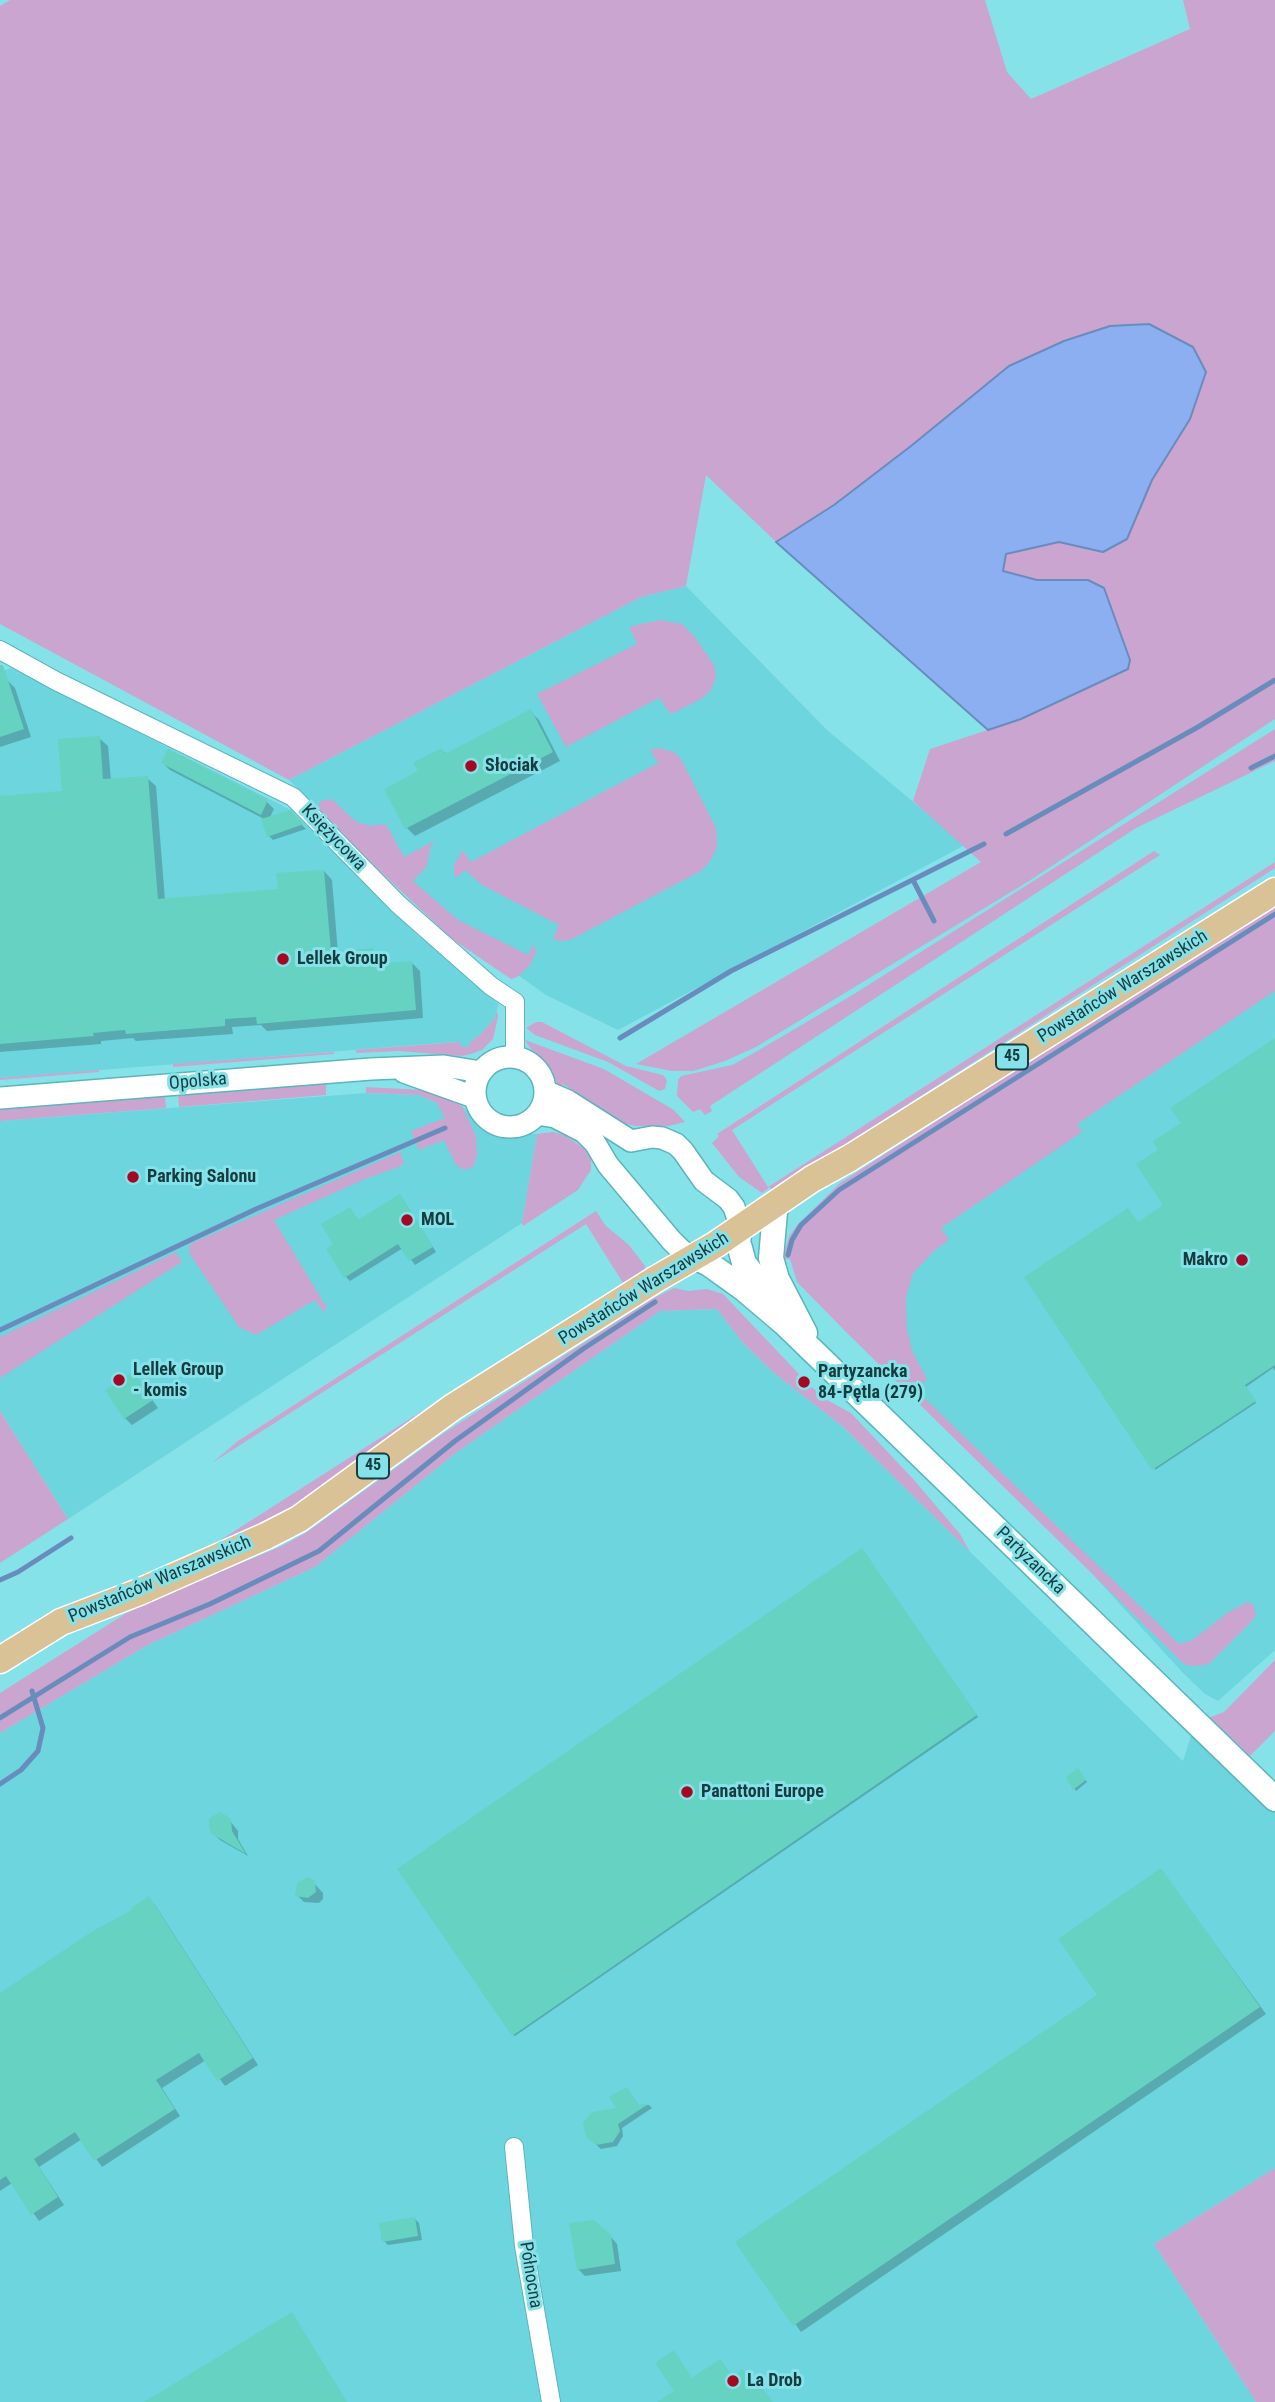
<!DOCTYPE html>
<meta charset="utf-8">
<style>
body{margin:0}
canvas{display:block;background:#86e2e9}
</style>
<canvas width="1275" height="2402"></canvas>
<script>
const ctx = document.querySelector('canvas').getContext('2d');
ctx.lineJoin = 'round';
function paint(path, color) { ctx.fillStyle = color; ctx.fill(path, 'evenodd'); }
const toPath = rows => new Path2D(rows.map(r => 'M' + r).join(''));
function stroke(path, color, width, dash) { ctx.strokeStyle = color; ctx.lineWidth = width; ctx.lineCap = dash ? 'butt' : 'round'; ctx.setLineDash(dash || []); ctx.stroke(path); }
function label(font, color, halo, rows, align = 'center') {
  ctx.font = font + ' "Roboto Condensed",sans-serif'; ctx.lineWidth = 6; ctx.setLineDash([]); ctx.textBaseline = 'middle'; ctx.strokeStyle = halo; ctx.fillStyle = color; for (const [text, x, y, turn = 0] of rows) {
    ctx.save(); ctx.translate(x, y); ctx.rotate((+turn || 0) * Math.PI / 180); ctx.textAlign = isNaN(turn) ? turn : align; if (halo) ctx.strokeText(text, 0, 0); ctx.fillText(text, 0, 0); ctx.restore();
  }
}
paint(toPath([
 [686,586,827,730,965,845,618,1030,546,995,423,907,289,780,641,597],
 [11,668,291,810,417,935,432,945,498,1004,495,1018,480,1035,470,1042,469,1047,461,1047,459,1042,416,1045,0,1078,0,672],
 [1275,932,1275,1650,1218,1701,1205,1694,1183,1673,1033,1509,876,1353,925,1158],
 [366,1093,419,1095,437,1103,462,1106,481,1126,496,1135,537,1134,522,1223,68,1519,0,1411,0,1121],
 [717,1309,743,1343,774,1373,842,1426,1183,1761,1195,1723,1275,1799,1275,2168,1154,2244,1256,2402,0,2402,0,1733,146,1646,315,1567,457,1452,660,1311]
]), '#6dd5dd');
paint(toPath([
 [10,0,985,0,1007,72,1031,99,1190,29,1183,0,1275,0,1275,719,1029,881,756,1047,725,1061,693,1071,672,1071,636,1064,981,862,913,801,930,749,1021,719,1128,669,1037,580,1003,572,1006,554,1059,542,1103,552,1127,539,1152,480,1190,419,1149,324,1110,326,1064,341,1009,366,911,446,834,505,776,542,706,475,686,586,641,597,289,780,0,624,0,6],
 [660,620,682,624,694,636,714,665,716,677,711,690,701,699,671,714,659,698,566,747,537,694,637,644,630,628,632,626],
 [1275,729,1275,761,1136,828,710,1106,712,1111,705,1115,700,1109,693,1112,677,1096,678,1080,681,1076,732,1065,754,1053,854,994],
 [659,748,673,752,680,757,716,828,717,847,711,860,701,871,570,940,559,941,553,938,559,925,482,885,465,870,457,877,454,876,454,865,462,851,463,851,471,862,658,763,650,750],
 [332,799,355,821,370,826,386,824,404,857,434,841,430,848,427,866,413,881,458,920,528,955,534,944,536,953,529,966,517,977,511,979,452,939,320,815,318,811,320,801],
 [1154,851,1160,855,732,1130,768,1187,1275,862,1275,868,773,1191,770,1187,762,1193,739,1177,712,1143,719,1136,717,1134],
 [1275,904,1275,991,1077,1124,1082,1132,941,1228,949,1240,935,1250,913,1273,906,1298,907,1329,912,1351,927,1379,916,1390,1179,1644,1191,1641,1230,1611,1248,1602,1253,1605,1256,1614,1252,1621,1211,1662,1206,1665,1190,1666,1184,1664,848,1334,797,1282,790,1259,785,1259,785,1251,789,1236,798,1224,840,1183],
 [497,1010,498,1017,493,1039,482,1050,471,1054,462,1056,399,1051,357,1053,355,1050,460,1042,461,1047,469,1047,470,1042,480,1035,495,1018],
 [536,1022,542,1022,626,1066,663,1075,667,1080,665,1089,659,1091,608,1062,535,1035,526,1028],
 [525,1040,604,1069,674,1110,685,1122,669,1126,635,1126,619,1122,563,1084,559,1087,542,1059,533,1052],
 [334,1052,334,1054,173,1067,173,1064],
 [99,1070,99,1072,0,1080,0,1078],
 [326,1082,326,1095,179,1107,178,1094],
 [366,1087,424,1090,450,1098,462,1106,476,1136,477,1154,474,1166,465,1170,456,1165,444,1140,419,1150,411,1131,445,1118,437,1103,419,1095,366,1093],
 [165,1096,166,1108,0,1121,0,1108],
 [553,1132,564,1135,584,1148,591,1159,591,1170,578,1190,523,1226,522,1223,537,1134],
 [400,1152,404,1162,401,1166,365,1179,274,1220,327,1308,323,1312,315,1300,256,1335,239,1327,189,1253,190,1244],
 [596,1211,606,1226,629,1245,645,1266,645,1270,287,1512,211,1546,623,1283,586,1224,212,1463,238,1441],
 [176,1252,182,1262,0,1378,0,1337],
 [674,1288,688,1291,707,1289,723,1294,799,1374,796,1378,808,1389,812,1387,827,1400,851,1413,914,1480,960,1534,970,1552,842,1426,774,1373,743,1343,717,1309,660,1311,457,1452,315,1567,146,1646,0,1733,0,1693,125,1614,153,1600,282,1546,307,1532,444,1433,652,1299],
 [0,1411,68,1519,0,1563],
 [1275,1660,1275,1731,1240,1766,1195,1723,1224,1712],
 [1275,2168,1275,2402,1256,2402,1154,2244]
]), '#caa5cf');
const water = toPath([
 [1149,324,1193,347,1206,372,1190,419,1152,480,1127,539,1103,552,1059,542,1006,554,1003,571,1037,580,1088,580,1104,588,1130,660,1128,669,1021,719,988,730,776,542,834,505,911,446,1009,366,1064,341,1110,326,1149,324]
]);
paint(water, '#8caff1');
stroke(water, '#688cbc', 2);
paint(toPath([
 [7,680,15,688,31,737,0,747,0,682],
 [530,711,539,720,560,761,415,836,407,828,420,772,442,750,447,755],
 [99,738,108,746,111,781,147,778,156,786,165,900,280,891,324,871,332,880,338,953,372,950,380,959,381,965,411,962,420,971,423,1018,267,1031,261,1025,232,1027,233,1034,136,1041,133,1038,101,1041,101,1044,0,1052,0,798,64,793],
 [163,763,267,802,274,809,269,819,289,812,306,829,273,840,269,836,266,820,170,770],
 [1275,1040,1275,1371,1273,1368,1246,1387,1256,1403,1155,1470,1138,1224,1165,1205,1161,1150,1183,1123],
 [404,1201,436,1252,415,1265,403,1248,350,1281,346,1277,335,1244,350,1209,359,1221],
 [134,1374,158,1408,132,1425,125,1418],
 [863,1552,978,1717,515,2036,513,2035],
 [1078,1770,1087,1782,1076,1791,1068,1778],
 [227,1817,238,1831,238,1839,248,1856,220,1840,213,1833],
 [1161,1870,1266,2014,801,2332,738,2242,1100,1995],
 [311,1880,323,1893,323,1899,319,1903,304,1902,297,1895],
 [148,1899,155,1905,258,2065,225,2086,206,2060,162,2088,180,2116,102,2167,82,2139,39,2167,64,2205,39,2221,12,2183,0,2191,0,1995,135,1911],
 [649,2105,652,2108,622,2128,623,2136,617,2146,601,2149,592,2141,640,2106],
 [415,2219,419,2223,422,2240,388,2245,384,2241],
 [610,2236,617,2244,621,2271,585,2276,578,2269]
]), '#0003');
stroke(toPath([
 [1251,768,1275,756],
 [1006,834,1198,727,1275,680],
 [913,880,934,921],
 [620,1038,731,971,984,844],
 [788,1255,792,1240,801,1225,839,1190,1275,914],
 [0,1330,256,1209,445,1128],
 [0,1580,18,1572,71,1538],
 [0,1718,130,1637,210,1604,319,1551,455,1441,583,1349,655,1302],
 [0,1784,21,1770,38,1751,43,1728,32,1691]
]), '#688cbc', 5);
paint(toPath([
 [0,665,3,665,24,729,0,737],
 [531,709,553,752,405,829,384,789,418,771,413,763,428,755,442,748,445,754],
 [100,736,103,779,148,776,158,899,278,889,276,873,324,870,331,952,373,948,374,964,412,961,416,1010,257,1024,256,1017,225,1019,225,1026,126,1034,125,1030,93,1033,94,1036,0,1044,0,796,62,791,58,739],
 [168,749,268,800,261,815,161,763],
 [290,810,304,824,267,837,261,819],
 [1275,1038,1275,1365,1245,1385,1256,1401,1152,1470,1024,1277,1128,1208,1138,1222,1163,1205,1136,1164,1158,1150,1153,1141,1181,1123,1170,1108],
 [400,1194,433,1247,409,1261,398,1244,344,1278,326,1249,333,1244,321,1224,350,1207,358,1220],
 [134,1372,153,1400,124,1419,105,1390],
 [862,1548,977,1715,512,2036,397,1869],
 [1078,1768,1086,1780,1073,1790,1066,1777],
 [220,1812,231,1819,232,1831,246,1854,212,1834,209,1829,209,1819],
 [1161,1868,1260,2007,793,2326,735,2242,1097,1995,1058,1939],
 [308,1877,315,1881,316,1892,308,1898,295,1896,297,1883],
 [149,1896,253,2058,217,2081,199,2053,156,2080,175,2109,94,2161,75,2132,34,2159,58,2197,31,2215,6,2176,0,2180,0,1993,93,1931,132,1910,131,1908],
 [627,2087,639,2105,650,2103,618,2124,620,2131,613,2142,596,2145,586,2137,583,2123,592,2112,617,2108,609,2097],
 [415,2217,418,2236,382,2242,379,2223],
 [594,2220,611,2235,615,2264,577,2270,569,2223],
 [292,2312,347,2402,144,2402],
 [674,2350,692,2378,720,2359,733,2377,743,2369,747,2375,751,2373,773,2402,657,2402,674,2391,655,2363]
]), '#65d2c2');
const minor = toPath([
 [0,650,56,681,293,797,398,904,491,986,515,1002,515,1057],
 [514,2147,524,2246,551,2402]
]);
const tertiary = toPath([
 '475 1092a35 35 0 1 1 70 0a35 35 0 1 1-70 0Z',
 [404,1072,474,1097],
 [545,1091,568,1101,631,1141,652,1137,662,1138,676,1144,683,1151,704,1181,728,1199,734,1207,741,1228,740,1240],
 [0,1098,371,1069,444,1066,481,1072],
 [537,1114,555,1117,584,1132,595,1143,608,1165,671,1240,682,1251,694,1257]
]);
const secondary = toPath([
 [780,1199,775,1212,771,1258,777,1279,805,1333],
 [740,1248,744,1263,770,1298],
 [694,1257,709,1264,744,1289,784,1323,1275,1799]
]);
const primary = toPath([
 [0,1660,61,1622,139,1592,266,1536,299,1519,453,1407,656,1279,715,1245,812,1179,850,1158,1275,891]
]);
stroke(minor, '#5ab6bd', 20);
stroke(tertiary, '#5ab6bd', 24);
stroke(secondary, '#5ab6bd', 27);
stroke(primary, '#fff', 29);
stroke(minor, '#fff', 18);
stroke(tertiary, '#fff', 21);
stroke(secondary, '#fff', 24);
stroke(primary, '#d9c295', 26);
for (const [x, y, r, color] of [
 [471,766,7,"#a40823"],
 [283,959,7,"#a40823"],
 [133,1177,7,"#a40823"],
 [407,1220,7,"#a40823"],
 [1242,1260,7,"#a40823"],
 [119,1380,7,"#a40823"],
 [804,1382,7,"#a40823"],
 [687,1792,7,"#a40823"],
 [733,2381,7,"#a40823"]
]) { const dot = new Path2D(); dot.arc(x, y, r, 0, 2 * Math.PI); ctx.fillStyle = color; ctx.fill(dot); stroke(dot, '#86e2e9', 2.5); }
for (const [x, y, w] of [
 [1012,1057,32],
 [373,1466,32]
]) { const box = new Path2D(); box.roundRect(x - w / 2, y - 12.5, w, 25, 5); ctx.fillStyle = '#86e2e9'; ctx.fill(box); stroke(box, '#153c3f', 2); }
label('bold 16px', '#153c3f', null, [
 ["45",1012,1057],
 ["45",373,1466]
]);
label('bold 18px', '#153c3f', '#86e2e9', [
 ["Słociak",485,766],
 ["Lellek Group",297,959],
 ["Parking Salonu",147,1177],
 ["MOL",421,1220],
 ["Makro",1228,1260,"right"],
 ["Lellek Group",133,1370],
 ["- komis",133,1391],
 ["Partyzancka",818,1372],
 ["84-Pętla (279)",818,1393],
 ["Panattoni Europe",701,1792],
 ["La Drob",747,2381]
], 'left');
label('18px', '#153c3f', '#86e2e9', [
 ["Księżycowa",333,838,46],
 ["Powstańców Warszawskich",1123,987,-32],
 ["Opolska",198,1082,-5],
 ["Powstańców Warszawskich",644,1289,-32],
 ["Partyzancka",1030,1561,44],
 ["Powstańców Warszawskich",160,1580,-23],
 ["Północna",530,2275,81]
]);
</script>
